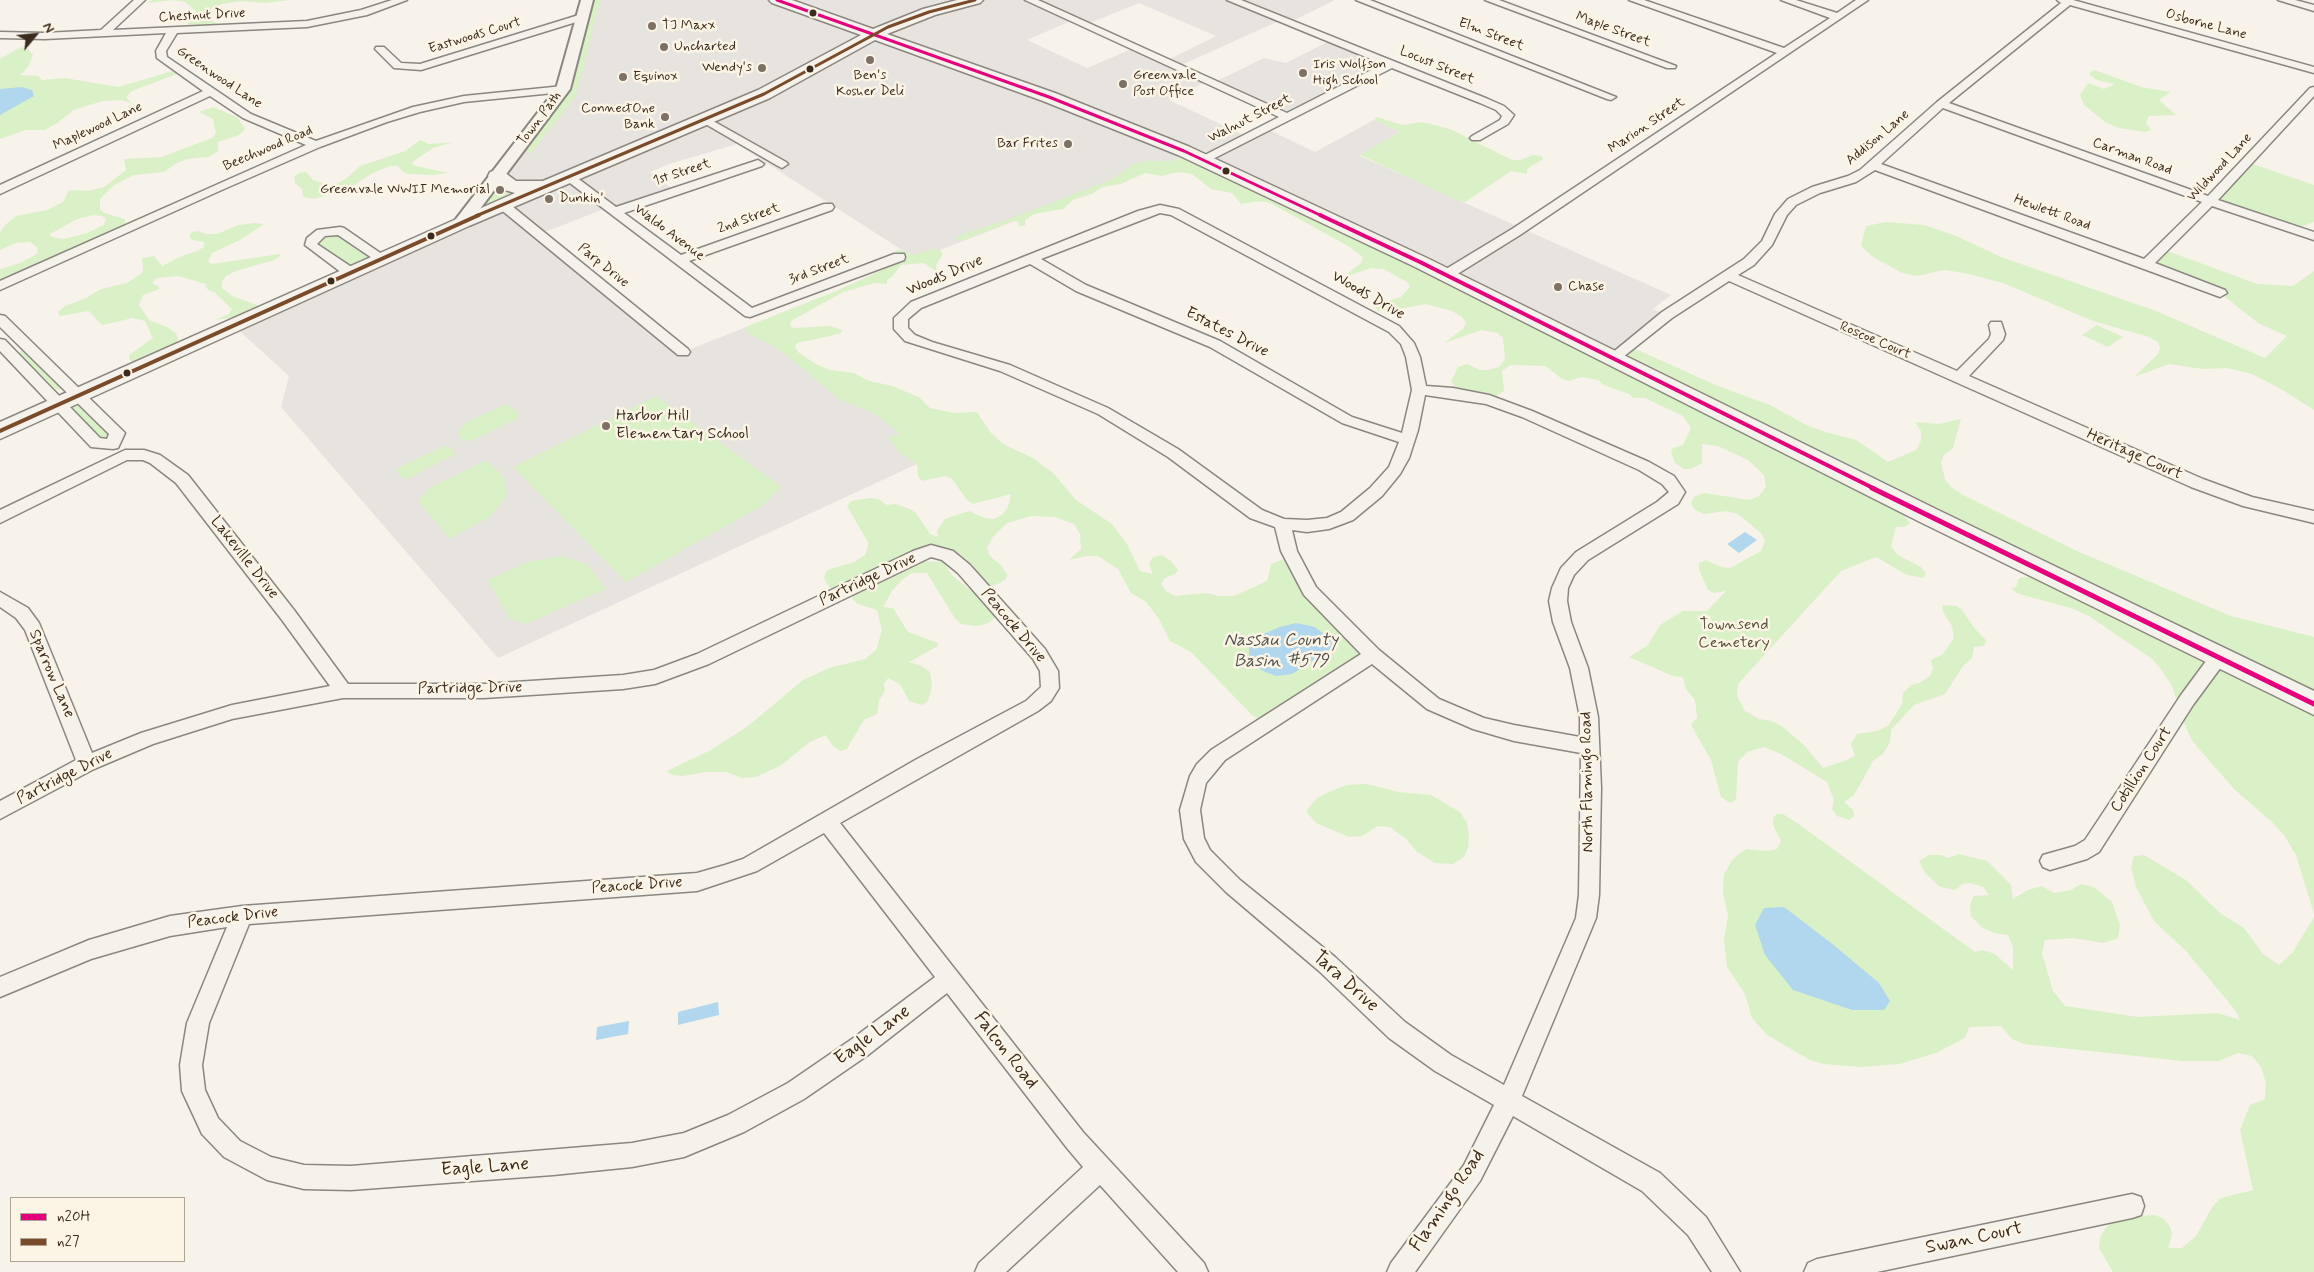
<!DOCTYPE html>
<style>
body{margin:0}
#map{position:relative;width:2314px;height:1272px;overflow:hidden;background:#f7f3ea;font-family:Mynerve,sans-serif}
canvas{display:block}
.legend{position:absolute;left:10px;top:1197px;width:175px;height:65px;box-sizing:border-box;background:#fcf5e5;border:1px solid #afa495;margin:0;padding:6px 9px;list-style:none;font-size:15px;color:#3b2a1e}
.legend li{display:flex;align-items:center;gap:10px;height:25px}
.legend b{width:25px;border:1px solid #afa495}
.north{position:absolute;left:10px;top:10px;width:50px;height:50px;-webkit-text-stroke:4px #fcf5e5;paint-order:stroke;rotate:62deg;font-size:14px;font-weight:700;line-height:20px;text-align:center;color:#3b2a1e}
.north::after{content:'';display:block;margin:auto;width:18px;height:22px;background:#3b2a1e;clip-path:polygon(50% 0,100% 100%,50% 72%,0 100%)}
</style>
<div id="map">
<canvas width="2314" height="1272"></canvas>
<ul class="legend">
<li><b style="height:6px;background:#e5007d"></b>n20H</li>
<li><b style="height:6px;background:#7a4b2a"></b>n27</li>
</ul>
<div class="north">N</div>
</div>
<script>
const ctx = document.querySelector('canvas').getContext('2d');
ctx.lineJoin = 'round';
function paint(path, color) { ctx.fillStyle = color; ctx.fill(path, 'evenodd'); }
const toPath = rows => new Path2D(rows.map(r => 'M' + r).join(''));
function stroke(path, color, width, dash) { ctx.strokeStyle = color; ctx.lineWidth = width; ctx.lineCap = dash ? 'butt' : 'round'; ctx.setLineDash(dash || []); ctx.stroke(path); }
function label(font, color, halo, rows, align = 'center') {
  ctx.font = font + ' Mynerve,sans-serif'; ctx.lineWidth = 5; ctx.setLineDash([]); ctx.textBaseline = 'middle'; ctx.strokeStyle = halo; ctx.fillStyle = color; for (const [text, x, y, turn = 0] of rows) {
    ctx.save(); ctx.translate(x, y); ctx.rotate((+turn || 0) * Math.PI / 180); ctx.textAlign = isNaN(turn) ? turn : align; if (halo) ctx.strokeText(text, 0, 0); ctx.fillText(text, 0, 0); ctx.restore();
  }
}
paint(toPath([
 [586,0,1335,0,1288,23,1281,20,1177,67,1208,81,1169,100,1248,137,1265,128,1315,152,1374,120,1400,132,1360,156,1671,295,1653,309,1667,315,1613,358,1190,154,916,259,737,144,669,164,650,172,675,191,615,211,609,207,540,234,683,352,754,324,839,390,956,446,498,658,281,407,289,376,234,326,462,222,499,180,557,98],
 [1139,3,1216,36,1164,62,1134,48,1087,68,1027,40,1073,20,1085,25],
 [1331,40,1391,64,1288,117,1213,83,1264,58,1286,63]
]), '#e7e3df');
paint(toPath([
 [152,0,289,0,266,3,241,1,222,4,211,9,208,16,210,20,218,24,215,27,188,27,187,25,195,15,195,10,185,2,172,0,147,3],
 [586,0,600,0,576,96,531,153,515,152,557,98],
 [21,47,28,49,33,55,28,67,20,75,38,76,42,80,64,78,119,87,169,72,175,70,179,73,132,91,126,97,132,104,122,100,102,101,74,110,57,123,45,130,25,130,0,139,0,59],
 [2095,70,2141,87,2171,92,2159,100,2176,115,2149,116,2146,123,2151,130,2146,132,2119,128,2105,122,2084,105,2080,95,2088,83,2104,89,2115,84,2097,80,2090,75,2090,72],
 [213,107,237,117,245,129,239,135,218,142,218,151,209,157,187,159,177,163,164,172,134,175,113,186,100,199,100,209,104,213,125,219,125,225,103,237,0,279,0,269,20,263,37,254,38,248,30,242,16,243,0,250,0,233,4,226,16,216,47,210,63,202,69,190,89,191,104,187,126,170,124,159,162,157,212,138,216,133,213,119,199,112],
 [93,215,102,216,106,219,104,225,87,233,64,239,52,237,50,234,77,219],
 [1377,117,1402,125,1422,122,1450,129,1512,160,1520,160,1533,155,1541,156,1543,159,1527,169,1527,174,1511,171,1465,202,1456,200,1360,155,1400,132,1374,120],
 [420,140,429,144,454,142,433,148,412,162,413,165,420,167,449,173,433,175,409,174,403,172,398,166,389,166,373,173,351,187,315,199,303,197,302,189,295,183,294,177,299,173,306,172,313,180,333,186,347,178,360,166,405,151],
 [1190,154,1613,358,1632,349,1640,351,1718,386,1770,405,1806,425,1825,432,1856,440,1888,462,1916,450,1921,441,1921,431,1915,422,1939,424,1961,419,1953,448,1944,455,1941,463,1945,479,1951,487,1965,496,2077,551,2231,616,2314,637,2314,914,2296,855,2284,835,2272,822,2235,790,2193,742,2186,728,2171,684,2160,668,2152,659,2089,616,2071,608,2019,594,2011,589,2017,586,2018,580,2021,577,2030,577,2036,569,1902,513,1910,523,1905,527,1896,527,1891,546,1898,555,1921,567,1926,574,1923,578,1907,575,1876,557,1841,571,1738,684,1737,696,1745,711,1759,719,1772,721,1783,727,1804,745,1823,768,1844,761,1855,756,1851,744,1857,734,1877,731,1889,725,1902,704,1903,693,1911,685,1919,683,1930,676,1933,668,1931,660,1943,654,1954,638,1952,626,1943,612,1942,605,1957,606,1962,610,1975,629,1987,641,1983,646,1974,647,1972,658,1963,666,1945,694,1914,705,1891,730,1890,742,1883,754,1873,761,1854,795,1844,802,1853,810,1854,816,1849,820,1837,816,1832,809,1834,800,1827,782,1781,754,1764,747,1747,752,1738,762,1736,800,1730,803,1721,797,1711,760,1691,725,1697,717,1695,700,1686,689,1683,677,1673,676,1629,657,1648,645,1660,625,1683,611,1707,611,1726,591,1714,593,1708,590,1699,569,1699,563,1706,560,1721,567,1730,568,1761,551,1765,541,1761,533,1738,514,1726,511,1704,514,1695,510,1691,503,1694,497,1704,493,1750,500,1759,496,1766,487,1764,475,1748,460,1718,446,1702,444,1702,463,1691,469,1684,469,1675,463,1671,453,1673,448,1683,445,1691,428,1683,416,1645,398,1633,398,1629,394,1604,385,1598,380,1582,377,1568,381,1562,379,1545,366,1511,365,1502,371,1504,391,1496,396,1457,388,1451,382,1458,367,1467,364,1480,370,1488,370,1499,367,1505,359,1503,338,1497,333,1481,330,1444,343,1463,329,1466,323,1462,317,1452,311,1425,304,1395,310,1378,311,1374,305,1401,297,1410,287,1407,282,1384,269,1371,268,1342,278,1361,263,1363,257,1348,246,1270,203,1259,201,1241,204,1232,193,1211,189,1192,174,1179,172,1161,176,1145,173,1121,184,1102,187,1092,194,1073,200,1063,209,1034,214,1025,220,1025,226,1019,226,1019,222,1013,221,967,239,960,241,956,239,960,235,1015,217,1110,180,1134,164,1146,161,1172,161],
 [2247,162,2314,185,2314,222,2295,229,2210,201],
 [497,176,537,186,462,222],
 [1886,222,1924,225,1954,235,2001,257,2156,311,2265,358,2287,336,2258,323,2220,293,2146,265,2162,249,2257,284,2293,286,2314,271,2314,410,2281,389,2252,374,2227,368,2203,369,2169,364,2134,377,2158,354,2160,348,2158,342,2149,337,2093,321,2003,283,1965,273,1944,270,1917,276,1902,273,1873,257,1861,246,1866,226],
 [254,223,264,224,242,239,212,253,208,262,212,264,280,254,280,256,274,260,236,271,226,276,222,282,222,288,232,296,257,305,257,308,244,316,214,320,229,314,232,309,214,292,208,290,205,284,178,276,157,278,152,283,159,287,159,289,143,295,139,305,149,320,167,327,176,333,178,339,175,346,146,362,133,363,129,359,129,355,153,338,145,321,133,318,102,325,89,311,60,316,58,312,65,306,86,298,101,289,127,283,143,272,142,258,154,256,162,266,182,256,197,251,204,247,204,242,192,240,189,236,192,232,198,231,207,234,217,234,239,225],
 [334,230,382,259,351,273,311,241],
 [898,249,913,255,933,249,939,249,943,254,936,265,937,272,924,263,901,265,892,277,887,280,887,284,875,283,843,292,791,321,790,325,793,328,830,326,842,330,841,333,830,336,797,343,795,346,798,352,816,364,830,370,854,373,869,381,893,386,920,398,930,408,954,413,977,412,991,433,1003,444,1033,458,1053,473,1076,500,1112,524,1127,544,1140,571,1153,574,1149,564,1153,557,1162,555,1171,561,1178,570,1175,574,1165,578,1161,584,1166,591,1175,596,1206,593,1219,596,1234,596,1267,581,1271,564,1283,559,1289,562,1373,655,1267,724,1252,715,1191,652,1170,641,1159,619,1146,602,1131,593,1118,569,1098,556,1086,556,1069,560,1081,549,1080,534,1074,524,1055,517,1031,516,1007,523,992,538,987,548,990,556,1001,565,1007,574,1006,579,1000,583,991,586,984,583,973,565,957,552,947,551,931,554,891,573,894,575,899,574,921,561,943,562,953,576,979,597,997,615,989,623,977,626,961,624,954,617,927,573,912,573,903,579,892,591,883,607,893,608,908,632,938,643,938,646,909,662,922,666,930,672,932,686,928,701,922,705,909,701,900,684,888,678,884,684,885,690,879,701,877,714,864,720,847,749,840,751,832,745,826,735,810,742,780,766,756,777,742,778,726,772,706,772,683,776,672,775,667,771,711,750,748,726,803,680,829,668,865,659,876,650,882,630,877,610,858,604,853,600,851,594,830,588,824,578,827,570,854,562,865,555,868,547,868,542,847,506,851,501,870,498,878,499,887,505,896,504,910,509,916,513,930,534,938,537,937,531,945,519,969,511,985,518,994,519,1003,514,1008,507,1011,494,973,504,967,500,952,479,945,476,922,481,918,476,917,464,900,453,888,437,901,434,875,414,839,399,790,358,770,344,752,336,746,330,748,326,836,291,893,265,901,260,900,256,895,252],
 [2097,325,2123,337,2108,347,2082,335],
 [21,351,23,351,61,389,57,390,19,353],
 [72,389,117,433,113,444,96,443,52,397],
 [656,396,782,487,762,506,626,582,513,467],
 [507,404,519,413,517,419,471,441,462,440,458,435,462,426,470,420],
 [444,446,450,447,456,454,407,479,402,478,396,471,400,467],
 [486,460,504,477,507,496,491,516,450,539,418,501,429,488],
 [562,556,588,564,606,589,526,624,509,618,488,580,528,562],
 [1367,784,1398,792,1431,795,1460,812,1467,823,1469,836,1468,848,1464,857,1453,864,1435,863,1417,852,1406,839,1390,827,1378,826,1362,836,1349,837,1316,823,1306,811,1317,798,1331,791,1347,785],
 [1777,814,1783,814,1800,825,1975,952,1983,950,1995,954,2013,970,2013,947,2008,935,1994,933,1981,927,1971,916,1970,905,1974,896,1989,895,1983,887,1970,883,1963,884,1955,890,1940,887,1925,873,1919,861,1929,855,1941,855,1948,858,1959,854,1987,861,2011,885,2013,899,2028,890,2042,886,2054,893,2071,890,2081,884,2094,887,2112,902,2120,925,2118,938,2104,943,2073,938,2045,940,2042,953,2053,991,2065,1006,2138,1017,2218,1013,2240,1020,2235,1010,2186,951,2154,921,2136,887,2131,867,2134,856,2144,855,2186,880,2220,913,2244,928,2263,954,2279,965,2293,952,2314,917,2314,1272,2113,1272,2099,1248,2100,1238,2106,1227,2117,1220,2138,1216,2155,1215,2164,1219,2170,1227,2172,1235,2168,1248,2182,1248,2196,1236,2213,1206,2221,1198,2253,1190,2240,1130,2250,1105,2265,1099,2266,1083,2261,1067,2252,1056,2238,1053,2219,1061,2183,1061,2024,1044,2012,1039,2001,1026,1969,1027,1965,1038,1936,1053,1900,1064,1860,1067,1824,1064,1810,1060,1767,1035,1752,1018,1745,994,1727,967,1724,940,1728,915,1723,893,1724,874,1733,859,1746,849,1767,851,1777,849,1781,841,1773,825,1773,818]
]), '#daf0c7');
paint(toPath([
 [22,87,32,90,34,96,0,115,0,89],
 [1745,532,1757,540,1739,553,1727,544],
 [1296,623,1315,627,1330,639,1334,647,1292,674,1276,676,1263,671,1249,661,1249,640,1280,627],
 [1784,907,1831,943,1879,983,1890,1001,1884,1010,1852,1010,1793,990,1765,955,1755,925,1764,908],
 [718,1002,719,1015,678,1025,678,1012],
 [629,1021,628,1034,596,1040,597,1027]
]), '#b0d7ee');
const minor = toPath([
 [134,0,145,0,113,30,307,21,361,10,392,0,407,0,367,15,307,27,177,33,166,51,167,57,251,114,316,141,413,107,464,96,563,86,568,89,563,92,464,102,420,112,387,122,320,147,224,189,0,290,0,281,306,145,243,118,210,96,0,194,0,185,203,91,157,58,156,51,166,33,45,39,0,38,0,32,45,33,101,30,134,0],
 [1025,0,1038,0,1287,113,1383,64,1227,0,1241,0,1488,99,1504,106,1514,115,1508,124,1480,140,1472,140,1470,138,1472,136,1500,120,1502,116,1496,110,1480,103,1392,68,1203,164,1197,160,1199,158,1279,117,1025,0],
 [1356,0,1370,0,1616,97,1611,100,1607,99,1356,0],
 [1485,0,1499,0,1676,66,1675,68,1667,68,1485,0],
 [1629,0,1644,0,1784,48,1830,18,1781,0,1796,0,1837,13,1856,0,1868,0,1520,235,1451,278,1441,278,1439,275,1441,272,1512,229,1777,53,1629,0],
 [2057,0,2073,0,2314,67,2314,73,2070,5,1949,103,2208,196,2310,88,2314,87,2314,96,2218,200,2314,232,2314,240,2212,206,2155,263,2225,290,2227,293,2220,297,1875,170,1856,182,1820,193,1796,205,1787,215,1772,245,1754,265,1738,275,1957,371,1989,339,1991,334,1989,325,1991,322,2001,322,2005,334,2003,340,1969,376,2203,479,2252,497,2314,511,2314,523,2243,506,2191,487,1729,281,1672,318,1618,361,1608,361,1606,358,1662,312,1744,259,1762,241,1775,214,1788,199,1812,187,1848,176,1860,170,1937,102,2061,3,2057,0],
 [1943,108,2202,202,2144,259,1881,164,1943,108],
 [2278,0,2295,0,2314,5,2314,11,2278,0],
 [582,14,586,15,586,19,421,70,394,68,375,49,376,47,384,47,401,63,420,64,582,14],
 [706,117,786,162,788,164,782,168,778,166,702,122,700,120,702,118,706,117],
 [758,160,764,164,762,166,624,213,681,255,824,204,832,204,834,207,832,210,689,261,752,308,894,254,904,254,905,257,904,260,750,317,745,316,562,177,564,174,572,174,616,207,758,160],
 [503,201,507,202,688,349,690,352,688,355,678,355,499,208,497,205,499,202,503,201],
 [1160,205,1179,209,1399,326,1414,343,1420,357,1426,386,1453,388,1489,395,1532,411,1649,462,1674,476,1685,492,1678,504,1588,560,1574,575,1568,588,1567,601,1571,622,1588,668,1598,717,1601,788,1599,895,1596,918,1522,1096,1660,1173,1706,1217,1740,1272,1712,1272,1688,1235,1642,1191,1513,1116,1480,1181,1415,1272,1387,1272,1391,1263,1464,1165,1494,1105,1435,1071,1389,1038,1319,971,1226,892,1196,862,1184,839,1180,810,1190,776,1197,764,1211,750,1361,654,1304,595,1281,551,1275,527,1250,518,1168,457,1098,414,1000,371,905,341,894,329,894,318,911,302,1138,211,1160,205],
 [1160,213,1171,215,1389,332,1401,344,1406,357,1412,390,1402,433,1352,417,1220,341,1086,285,1041,259,1160,213],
 [1030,264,1076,291,1210,347,1342,423,1399,442,1389,467,1370,488,1341,512,1327,518,1307,520,1284,519,1262,510,1178,449,1108,408,1010,365,932,342,915,335,908,328,908,319,921,308,1030,264],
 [1425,395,1486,404,1522,417,1639,470,1662,484,1669,492,1657,502,1576,552,1561,568,1552,588,1549,601,1553,622,1570,668,1580,717,1580,737,1514,725,1484,718,1439,699,1379,650,1316,587,1297,551,1292,530,1307,532,1329,529,1353,520,1382,496,1400,474,1409,458,1418,430,1425,395],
 [1372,664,1427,709,1473,729,1514,741,1581,753,1579,895,1576,918,1504,1085,1451,1055,1405,1022,1335,957,1240,880,1210,850,1204,838,1200,810,1206,783,1225,760,1372,664],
 [340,227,344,228,389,259,383,263,378,262,338,235,325,236,317,244,356,270,358,273,351,277,346,276,305,245,307,238,317,230,340,227],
 [0,315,5,316,122,430,125,433,118,448,113,449,91,447,0,351,0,339,5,340,100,438,107,439,109,434,0,327,0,315],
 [125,450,144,450,160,455,188,475,294,610,348,684,484,684,623,675,654,670,697,654,913,551,931,545,953,551,970,565,1045,649,1058,671,1059,688,1051,701,1038,711,840,823,1083,1132,1204,1263,1208,1272,1178,1272,1100,1185,1006,1272,975,1272,979,1263,1083,1167,1067,1148,947,993,868,1055,804,1099,744,1132,684,1157,632,1167,553,1175,351,1190,304,1189,267,1180,224,1157,202,1134,182,1091,180,1065,187,1023,227,927,170,936,91,959,0,997,0,977,89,940,170,916,242,906,697,873,725,865,743,859,917,759,1026,701,1041,687,1040,671,1033,659,958,573,942,560,931,557,709,664,655,684,623,689,484,698,343,698,232,719,153,744,94,769,0,819,0,801,76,760,25,630,16,618,0,607,0,592,28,608,39,623,92,753,141,733,232,705,330,686,282,620,176,483,150,463,143,460,127,460,0,523,0,510,125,450],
 [824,833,935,977,852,1039,788,1083,728,1115,684,1133,632,1143,351,1166,304,1165,271,1157,240,1141,218,1118,205,1090,202,1065,209,1023,249,924,697,891,757,871,824,833],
 [2218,651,2224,653,2227,658,2224,663,2193,705,2099,852,2087,859,2050,870,2043,867,2040,861,2043,855,2075,846,2085,840,2181,695,2212,653,2218,651],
 [2132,1194,2141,1197,2144,1206,2141,1215,2132,1218,1877,1272,1804,1272,1808,1263,1817,1259,2132,1194]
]);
const tertiary = toPath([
 [581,0,593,0,570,89,468,225,456,225,454,222,456,219,556,89,581,0]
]);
const primary = toPath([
 [769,0,792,0,873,29,923,9,957,0,983,0,980,3,935,15,887,34,1055,93,1190,147,1427,258,1936,509,2314,691,2314,715,1918,521,1413,266,1178,155,1043,101,875,40,770,98,469,226,0,439,0,422,515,193,498,188,488,176,490,172,497,170,504,172,516,181,543,181,758,90,861,35,772,3,769,0]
]);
stroke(minor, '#8b867f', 3);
stroke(tertiary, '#8b867f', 4);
stroke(primary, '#8b867f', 3);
paint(minor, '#f5f2ec');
paint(tertiary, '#f5f2ec');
paint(primary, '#f5f2ec');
stroke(toPath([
 [777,0,1049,97,1184,151,1322,216]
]), '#e5007d', 3);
stroke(toPath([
 [1320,215,1420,262,1875,489]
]), '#e5007d', 4);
stroke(toPath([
 [1872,488,2314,704]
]), '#e5007d', 5);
stroke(toPath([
 [476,216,764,94,888,27,929,12,975,0]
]), '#7a4b2a', 3);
stroke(toPath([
 [0,431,479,215]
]), '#7a4b2a', 4);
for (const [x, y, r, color] of [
 [813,13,4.5,"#3b2a1e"],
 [652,26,5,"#7d7065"],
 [664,47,5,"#7d7065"],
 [870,60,5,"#7d7065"],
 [762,68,5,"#7d7065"],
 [810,69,4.5,"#3b2a1e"],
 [1303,73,5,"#7d7065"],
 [623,77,5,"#7d7065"],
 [1123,84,5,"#7d7065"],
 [665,117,5,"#7d7065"],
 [1068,144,5,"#7d7065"],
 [1226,171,4.5,"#3b2a1e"],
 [500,190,5,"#7d7065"],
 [549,199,5,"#7d7065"],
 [431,236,4.5,"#3b2a1e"],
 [331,281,4.5,"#3b2a1e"],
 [1558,287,5,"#7d7065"],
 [127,373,4.5,"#3b2a1e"],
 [606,426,5,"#7d7065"]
]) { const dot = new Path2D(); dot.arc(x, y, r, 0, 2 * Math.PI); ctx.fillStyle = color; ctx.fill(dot); stroke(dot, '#fcf5e5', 2); }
label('14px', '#3b2a1e', '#fcf5e5', [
 ["Chestnut Drive",202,16,-3],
 ["Osborne Lane",2206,25,15],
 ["Maple Street",1613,30,20],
 ["Elm Street",1491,35,21],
 ["Eastwoods Court",475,36,-17],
 ["Locust Street",1437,66,22],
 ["Greenwood Lane",219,78,34],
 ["Town Path",540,119,-53],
 ["Walnut Street",1250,119,-27],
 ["Marion Street",1647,126,-34],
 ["Maplewood Lane",98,127,-25],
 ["Addison Lane",1878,138,-40],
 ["Beechwood Road",268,149,-23],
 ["Carman Road",2132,157,20],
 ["Wildwood Lane",2220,168,-47],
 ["1st Street",682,173,-18],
 ["Hewlett Road",2052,213,20],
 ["2nd Street",749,219,-20],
 ["Waldo Avenue",669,233,37],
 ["Parp Drive",603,266,39],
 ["3rd Street",819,270,-21],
 ["Roscoe Court",1875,341,23]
]);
label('14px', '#3b2a1e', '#fcf5e5', [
 ["TJ Maxx",662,26],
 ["Uncharted",674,47],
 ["Iris Wolfson",1313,65],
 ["High School",1313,81],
 ["Wendy's",752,68,"right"],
 ["Ben's",870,76,"center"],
 ["Kosher Deli",870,92,"center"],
 ["Greenvale",1133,76],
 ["Post Office",1133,92],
 ["Equinox",633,77],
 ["ConnectOne",655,109,"right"],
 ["Bank",655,125,"right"],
 ["Bar Frites",1058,144,"right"],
 ["Greenvale WWII Memorial",490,190,"right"],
 ["Dunkin'",559,199],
 ["Chase",1568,287]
], 'left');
label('16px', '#3b2a1e', '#fcf5e5', [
 ["Woods Drive",945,276,-23],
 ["Woods Drive",1368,296,30],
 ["Estates Drive",1227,333,27],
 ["Heritage Court",2134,455,24],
 ["Lakeville Drive",244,558,52],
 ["Partridge Drive",868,580,-25],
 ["Peacock Drive",1013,626,50],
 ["Sparrow Lane",51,674,67],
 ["Partridge Drive",470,689,-1],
 ["Cotillion Court",2142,770,-57],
 ["Partridge Drive",65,777,-27],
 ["North Flamingo Road",1588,782,-91],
 ["Peacock Drive",637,886,-4],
 ["Peacock Drive",233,918,-7]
]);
label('16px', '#3b2a1e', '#fcf5e5', [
 ["Harbor Hill",616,417],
 ["Elementary School",616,435]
], 'left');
label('16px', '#56513a', '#fcf5e5', [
 ["Townsend",1734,626],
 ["Cemetery",1734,644]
]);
label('italic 18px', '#505252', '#fcf5e5', [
 ["Nassau County",1281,641],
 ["Basin #579",1281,662]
]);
label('19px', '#3b2a1e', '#fcf5e5', [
 ["Tara Drive",1345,982,42],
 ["Eagle Lane",873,1036,-36],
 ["Falcon Road",1005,1051,52],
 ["Eagle Lane",485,1168,-4],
 ["Flamingo Road",1448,1201,-56],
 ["Swan Court",1974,1239,-12]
]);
</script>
